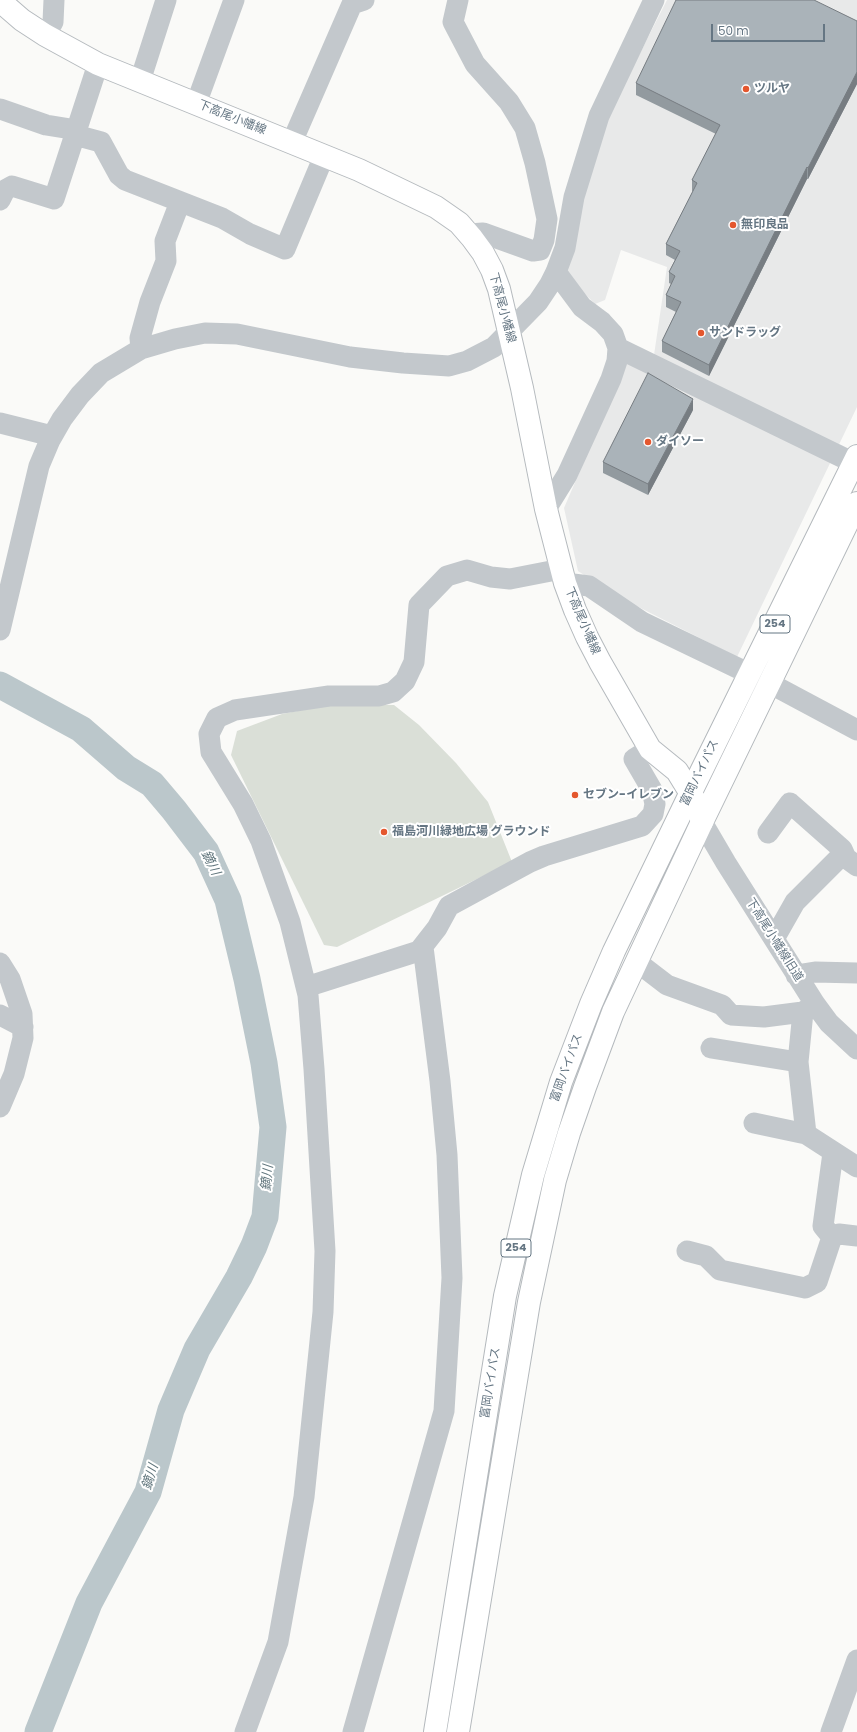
<!DOCTYPE html>
<meta charset="utf-8">
<style>
body{margin:0}
#map{position:relative;width:857px;height:1732px;overflow:hidden;background:#fafaf8;font-family:Poppins,sans-serif}
canvas{display:block}
.scale{position:absolute;left:711px;top:24px;width:114px;height:18px;box-sizing:border-box;border:2px solid #657683;border-top:0;padding-left:5px;font-size:12px;line-height:14px;white-space:nowrap;color:#657683;-webkit-text-stroke:3px #fff;paint-order:stroke}
</style>
<div id="map">
<canvas width="857" height="1732"></canvas>
<div class="scale">50 m</div>
</div>
<script>
const ctx = document.querySelector('canvas').getContext('2d');
ctx.lineJoin = 'round';
function paint(path, color) { ctx.fillStyle = color; ctx.fill(path, 'evenodd'); }
const toPath = rows => new Path2D(rows.map(r => 'M' + r).join(''));
function stroke(path, color, width, dash) { ctx.strokeStyle = color; ctx.lineWidth = width; ctx.lineCap = dash ? 'butt' : 'round'; ctx.setLineDash(dash || []); ctx.stroke(path); }
function label(font, color, halo, rows, align = 'center') {
  ctx.font = font + ' Poppins,"Noto Sans JP",sans-serif'; ctx.lineWidth = 4; ctx.setLineDash([]); ctx.textBaseline = 'middle'; ctx.strokeStyle = halo; ctx.fillStyle = color; for (const [text, x, y, turn = 0] of rows) {
    ctx.save(); ctx.translate(x, y); ctx.rotate((+turn || 0) * Math.PI / 180); ctx.textAlign = isNaN(turn) ? turn : align; if (halo) ctx.strokeText(text, 0, 0); ctx.fillText(text, 0, 0); ctx.restore();
  }
}
paint(toPath([
 [667,0,857,0,857,407,737,657,613,594,578,571,564,508,626,364,654,355,667,267,621,250,605,300,595,304,565,274,596,149,616,100]
]), '#e8e9e9');
paint(toPath([
 [332,704,394,705,419,725,456,763,488,802,512,862,337,947,324,945,231,755,237,731,282,714]
]), '#dadfd7');
stroke(toPath([
 [0,685,81,729,126,768,152,784,174,810,206,852,228,900,247,979,264,1063,273,1127,265,1217,254,1246,239,1277,197,1349,171,1410,148,1492,89,1603,38,1732]
]), '#bbc7cb', 27);
const major = toPath([
 [0,1,22,20,45,35,98,64,359,170,436,207,459,223,472,238,483,253,492,270,499,289,522,388,546,509,565,583,575,610,587,637,600,662,650,749,677,771,696,802,702,822]
]);
const highway = toPath([
 [435,1732,505,1296,533,1175,561,1082,591,1004,614,951,691,792,857,456],
 [458,1732,529,1302,555,1180,569,1133,585,1087,613,1012,702,822,857,503]
]);
stroke(major, '#b5babe', 24);
stroke(highway, '#b4b9bd', 24);
stroke(toPath([
 [458,0,453,22,475,64,509,102,525,128,535,163,547,219,544,240,540,250,533,251,483,233,469,234],
 [45,35,53,22,54,0],
 [140,81,166,0],
 [196,104,234,0],
 [0,109,46,125,77,130],
 [75,135,101,142,119,175,125,180,222,218,250,234,285,249,324,156],
 [292,142,352,4,364,0],
 [0,200,5,190,12,186,54,199,98,64],
 [618,348,854,463],
 [141,349,140,338,150,302,166,261,165,241,180,202],
 [0,423,52,436],
 [546,509,567,475,611,379,617,361,618,348,613,334,602,322,582,307,556,272],
 [565,583,589,586,642,622,750,674],
 [0,630,39,466,50,440,62,419,80,395,101,373,141,349,175,339,205,333,237,334,350,357,403,363,449,366,467,361,494,347,538,302,550,284,556,272,565,248,574,197,599,116,654,0],
 [771,684,857,730],
 [702,822,726,863,815,1004,829,1023,857,1049],
 [768,833,790,803,842,849,846,858,857,866],
 [774,939,795,902,843,854],
 [637,962,667,985,722,1005,731,1015,764,1017,803,1012,815,1004],
 [0,963,10,979,22,1014,23,1038,14,1074,0,1107],
 [796,975,815,972,857,973],
 [306,987,419,951,437,928,449,906,530,862,544,856,642,826,653,814,655,804,652,790,634,759,650,749],
 [803,1012,798,1062,806,1134],
 [0,1015,23,1027],
 [711,1048,798,1062],
 [754,1123,806,1134,857,1167],
 [832,1237,823,1226,833,1153],
 [687,1251,706,1256,720,1270,805,1288,817,1282,832,1237,839,1234,857,1236],
 [245,1732,278,1642,304,1497,323,1312,325,1251,314,1069,308,995,290,922,261,841,243,804,211,752,209,734,217,718,235,710,329,696,379,696,393,692,405,681,414,662,419,605,447,576,467,570,491,577,510,579,551,571,560,565],
 [353,1732,444,1411,452,1278,447,1155,440,1081,423,947],
 [831,1732,857,1660]
]), '#c3c8cc', 21);
stroke(major, '#fff', 22);
stroke(highway, '#fff', 22);
paint(toPath([
 [857,21,857,84,808,179,807,179,709,376,662,352,662,341,676,312,666,307,666,295,671,284,669,283,669,272,675,260,666,255,666,244,693,191,692,191,692,180,716,134,636,95,636,83],
 [693,410,648,495,603,473,603,462]
]), '#929a9f');
paint(toPath([
 [857,72,857,84,808,179,808,168],
 [807,167,807,179,709,376,709,365],
 [693,399,693,410,648,495,648,484]
]), '#777d82');
const building = toPath([
 [676,0,814,0,857,21,857,72,808,168,807,167,709,365,662,341,681,302,666,295,675,276,669,272,680,251,666,244,697,183,692,180,720,125,636,83,676,0],
 [648,373,693,399,648,484,603,462,648,373]
]);
paint(building, '#aab3b9');
stroke(building, '#777d82', 1);
for (const [x, y, r, color] of [
 [746,89,4,"#e4572e"],
 [733,225,4,"#e4572e"],
 [701,333,4,"#e4572e"],
 [648,442,4,"#e4572e"],
 [575,795,4,"#e4572e"],
 [384,832,4,"#e4572e"]
]) { const dot = new Path2D(); dot.arc(x, y, r, 0, 2 * Math.PI); ctx.fillStyle = color; ctx.fill(dot); stroke(dot, '#fff', 1.5); }
for (const [x, y, w] of [
 [775,624,30],
 [516,1248,30]
]) { const box = new Path2D(); box.roundRect(x - w / 2, y - 9, w, 18, 3); ctx.fillStyle = '#fff'; ctx.fill(box); stroke(box, '#657683', 1); }
label('bold 11px', '#657683', null, [
 ["254",775,624],
 ["254",516,1248]
]);
label('bold 12px', '#657683', '#fff', [
 ["ツルヤ",754,89],
 ["無印良品",741,225],
 ["サンドラッグ",709,333],
 ["ダイソー",656,442],
 ["セブン-イレブン",583,795],
 ["福島河川緑地広場 グラウンド",392,832]
], 'left');
label('12px', '#657683', '#fff', [
 ["下高尾小幡線",232,118,22],
 ["下高尾小幡線",502,308,75],
 ["下高尾小幡線",582,621,67],
 ["富岡バイパス",700,773,-64],
 ["下高尾小幡線旧道",774,940,58],
 ["富岡バイパス",567,1068,-70],
 ["富岡バイパス",491,1383,-81]
]);
label('italic 13px', '#60757c', '#fff', [
 ["鏑川",210,863,63],
 ["鏑川",268,1178,-85],
 ["鏑川",151,1477,-73]
]);
</script>
